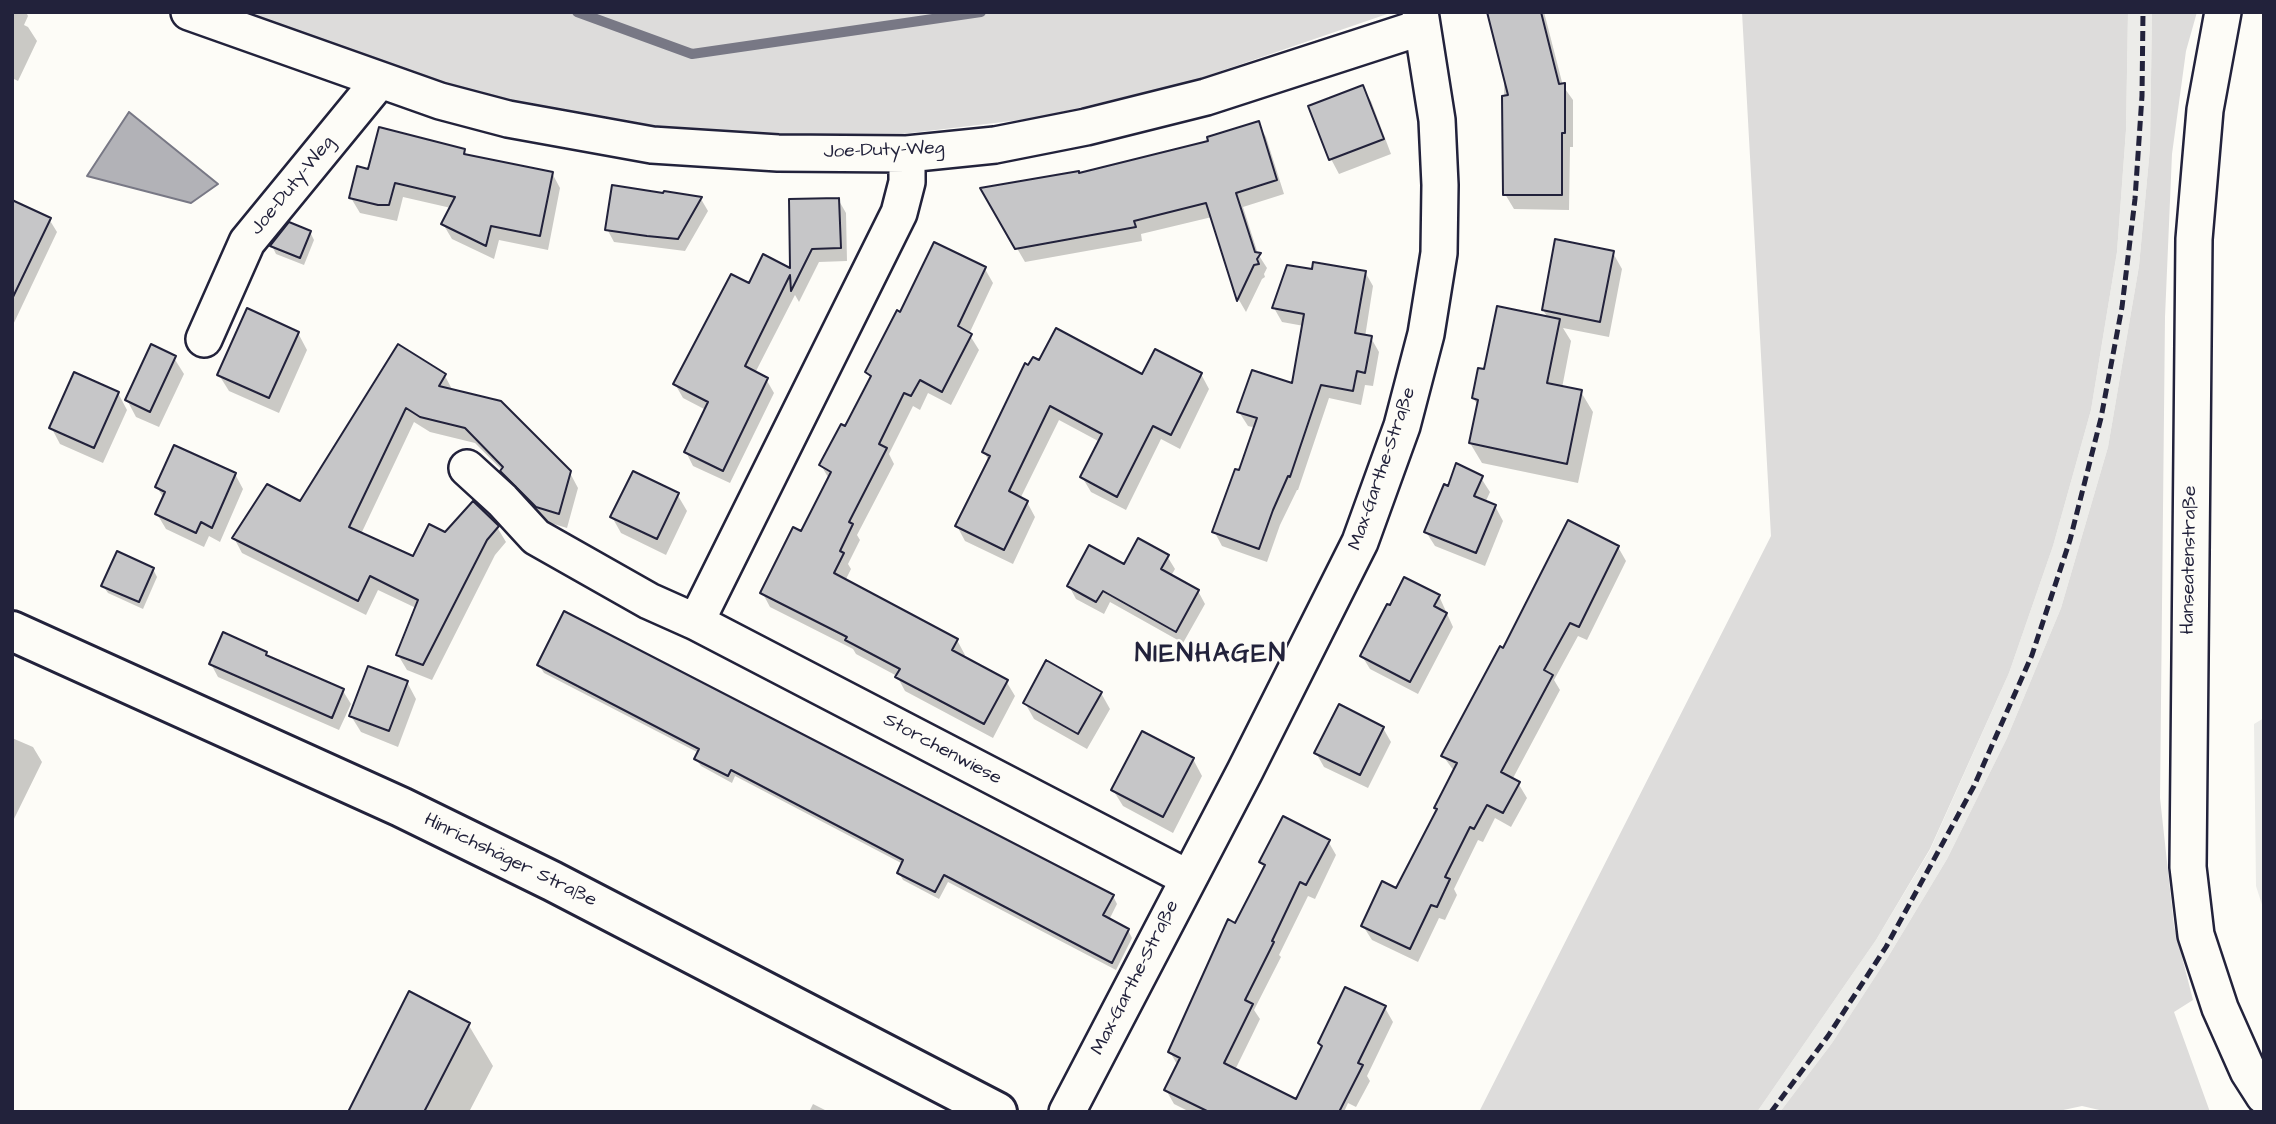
<!DOCTYPE html>
<meta charset="utf-8">
<style>
body{margin:0}
#map{position:relative;width:2276px;height:1124px;overflow:hidden;background:#fdfcf7;font-family:"Architects Daughter",sans-serif}
canvas{display:block}
.frame{position:absolute;inset:0;border:14px solid #22223b;pointer-events:none}
</style>
<div id="map">
<canvas width="2276" height="1124"></canvas>
<div class="frame"></div>
</div>
<script>
const ctx = document.querySelector('canvas').getContext('2d');
ctx.lineJoin = 'round';
function paint(path, color) { ctx.fillStyle = color; ctx.fill(path, 'evenodd'); }
const toPath = rows => new Path2D(rows.map(r => 'M' + r).join(''));
function stroke(path, color, width, dash) { ctx.strokeStyle = color; ctx.lineWidth = width; ctx.lineCap = dash ? 'butt' : 'round'; ctx.setLineDash(dash || []); ctx.stroke(path); }
function label(font, color, halo, rows, align = 'center') {
  ctx.font = font + ' "Architects Daughter",sans-serif'; ctx.lineWidth = 5; ctx.setLineDash([]); ctx.textBaseline = 'middle'; ctx.strokeStyle = halo; ctx.fillStyle = color; for (const [text, x, y, turn = 0] of rows) {
    ctx.save(); ctx.translate(x, y); ctx.rotate((+turn || 0) * Math.PI / 180); ctx.textAlign = isNaN(turn) ? turn : align; if (halo) ctx.strokeText(text, 0, 0); ctx.fillText(text, 0, 0); ctx.restore();
  }
}
paint(toPath([
 [2128,12,2152,12,2150,148,2139,266,2108,447,2061,608,2007,738,1947,859,1888,957,1832,1043,1780,1112,1757,1112,1876,940,1930,850,2009,673,2053,546,2091,410,2117,252,2126,130],
 [2264,718,2264,911,2256,886,2254,724]
]), '#ecece9');
paint(toPath([
 [217,12,1393,12,1195,80,1037,118,885,136,809,141,728,137,607,123,519,106,422,81],
 [1742,12,2128,12,2126,130,2117,252,2091,410,2053,546,2009,673,1930,849,1876,940,1757,1112,1479,1112,1771,536],
 [2152,12,2197,12,2186,51,2172,154,2165,317,2160,798,2174,926,2193,1000,2174,1012,2210,1112,2108,1112,2082,1106,2054,1112,1780,1112,1832,1043,1888,957,1947,859,2007,738,2061,608,2108,447,2139,266,2150,148]
]), '#dddcdb');
const water = toPath([
 [129,112,218,184,191,203,87,176,129,112]
]);
paint(water, '#b2b2b7');
stroke(water, '#787885', 2);
paint(toPath([
 [12,12,26,12,28,16,24,25,28,27,37,41,18,81,12,78],
 [1488,12,1544,12,1563,86,1573,100,1573,147,1570,147,1569,210,1514,209,1505,194,1504,71],
 [1362,87,1371,101,1391,154,1339,174,1331,159,1310,107],
 [1258,123,1266,137,1284,194,1243,207,1258,254,1267,268,1264,274,1265,277,1262,279,1246,312,1239,300,1212,217,1141,234,1142,241,1025,262,983,190,1079,175,1210,143],
 [464,151,467,156,552,173,560,188,548,250,499,240,494,259,452,239,443,224,451,208,403,197,397,221,360,213,351,198,370,171],
 [701,199,708,211,685,251,614,242,607,229],
 [838,199,846,213,847,261,819,262,799,302,795,295,755,373,766,379,774,393,730,483,693,466,686,452,706,410,683,398,675,384,750,285,792,271],
 [12,202,49,219,57,232,12,327],
 [310,232,314,240,304,265,276,254,272,246],
 [1613,253,1622,269,1609,337,1563,328,1571,341,1562,388,1581,392,1593,412,1578,483,1482,463,1470,443,1479,407,1473,398,1485,371,1548,318,1543,310],
 [985,269,993,283,969,334,979,350,951,405,928,393,920,410,913,406,889,454,894,464,857,535,860,540,848,564,851,569,845,581,957,640,965,655,963,658,1006,681,1015,696,993,738,905,691,897,676,856,654,853,649,770,607,762,592,802,534,829,479,821,465,845,428,871,379,867,372,901,315],
 [1313,271,1365,272,1373,286,1365,337,1371,338,1379,352,1373,386,1365,385,1361,405,1329,398,1298,490,1297,490,1280,525,1267,562,1222,546,1214,531,1256,428,1248,426,1239,412,1294,386,1304,326,1282,322,1274,308],
 [298,333,307,350,279,413,229,391,219,375],
 [398,347,445,376,453,391,570,473,578,488,567,528,547,522,510,486,502,470,475,443,430,432,414,422,361,534,414,559,497,527,506,542,495,555,432,680,407,670,398,655,416,608,378,590,366,615,242,553,234,538,301,503],
 [174,358,184,374,159,427,136,417,127,400],
 [1026,365,1143,377,1201,374,1209,389,1180,449,1161,439,1126,510,1091,492,1082,477,1100,442,1059,420,1020,499,1027,502,1035,517,1013,564,965,541,957,526,989,461,984,452],
 [118,393,127,410,103,463,60,444,51,427],
 [235,474,243,489,220,542,209,536,204,547,166,529,157,514,164,499,157,487],
 [1481,478,1490,492,1485,503,1495,506,1503,521,1485,566,1435,546,1426,532,1448,488],
 [677,494,687,511,666,555,621,533,612,517],
 [1618,547,1626,561,1587,640,1578,636,1554,680,1560,690,1512,780,1518,783,1527,798,1511,827,1495,818,1483,842,1478,840,1454,889,1457,895,1445,920,1439,918,1418,962,1372,940,1363,926,1397,890,1438,811,1436,808,1454,771,1443,756,1504,650],
 [1167,556,1175,569,1171,576,1198,591,1205,604,1183,643,1110,602,1104,614,1076,599,1069,586,1124,566],
 [153,569,157,577,143,609,108,593,103,586],
 [1439,596,1453,627,1418,694,1370,669,1362,656],
 [266,653,269,658,343,691,351,704,339,730,218,677,211,664],
 [539,665,1113,896,1117,904,1109,920,1128,930,1132,938,1116,970,948,882,939,899,903,880,899,873,903,864,735,776,732,783,701,766,696,759,699,753,544,673],
 [407,682,416,699,398,747,361,732,351,716],
 [1101,693,1110,709,1087,749,1034,719,1025,703],
 [1383,728,1391,742,1368,788,1324,767,1316,753],
 [12,738,33,747,42,762,13,821],
 [1193,759,1202,776,1173,833,1123,806,1113,790],
 [1328,841,1336,855,1315,899,1308,896,1279,955,1281,957,1254,1010,1260,1019,1235,1070,1297,1102,1323,1048,1320,1043,1385,1008,1393,1022,1367,1076,1370,1081,1356,1107,1348,1103,1344,1112,1190,1112,1174,1104,1166,1090,1178,1066,1170,1052,1265,868,1261,862],
 [468,1024,493,1066,469,1112,350,1112],
 [813,1104,829,1112,809,1112]
]), '#0003');
stroke(toPath([
 [577,12,692,54,981,12]
]), '#787885', 10);
const building = toPath([
 [1487,12,1541,12,1559,84,1565,83,1565,133,1562,133,1562,195,1503,195,1502,96,1508,95,1487,12],
 [1363,85,1384,139,1329,160,1308,106,1363,85],
 [1259,121,1277,180,1236,193,1255,252,1261,253,1257,259,1259,264,1254,265,1237,301,1206,203,1134,221,1136,227,1015,249,980,188,1079,171,1079,173,1208,141,1207,137,1259,121],
 [379,127,465,149,464,154,553,172,540,236,491,226,486,246,441,224,455,197,395,183,389,205,378,205,349,198,357,166,368,169,379,127],
 [612,185,663,193,664,191,702,197,678,239,647,236,605,230,612,185],
 [839,198,841,248,812,249,791,291,790,275,745,366,768,378,723,471,684,452,708,402,673,384,731,274,749,283,763,254,790,268,789,199,839,198],
 [12,200,51,218,12,299,12,200],
 [289,222,311,231,300,258,270,246,289,222],
 [1555,239,1614,251,1600,322,1542,310,1555,239],
 [934,242,986,267,958,326,972,334,942,392,920,380,911,396,904,393,879,444,887,448,849,522,853,524,840,551,844,553,834,573,958,639,952,650,1008,680,984,724,895,677,900,669,845,640,847,637,760,593,793,527,801,531,831,472,819,465,841,424,845,426,871,376,865,372,897,310,900,312,934,242],
 [1313,262,1366,271,1355,333,1372,336,1365,373,1357,371,1353,391,1321,385,1290,477,1288,476,1273,510,1259,549,1212,532,1235,469,1239,470,1257,418,1237,412,1252,370,1292,383,1304,314,1272,308,1287,265,1312,269,1313,262],
 [1497,306,1560,319,1547,383,1582,390,1567,464,1469,443,1478,400,1472,398,1478,368,1484,369,1497,306],
 [247,308,299,332,269,398,217,375,247,308],
 [1056,328,1142,374,1155,349,1202,373,1171,435,1153,426,1117,497,1080,477,1102,434,1050,406,1009,491,1028,501,1004,550,955,526,990,456,982,452,1025,363,1028,365,1033,357,1039,360,1056,328],
 [151,344,176,356,150,412,125,400,151,344],
 [398,344,446,374,439,386,501,401,571,471,559,514,536,507,500,471,503,467,465,428,420,417,406,408,349,527,413,556,429,524,445,532,473,501,499,526,487,540,423,665,396,655,418,600,370,576,358,601,232,538,267,484,300,501,398,344],
 [74,372,119,392,94,448,49,428,74,372],
 [174,445,236,473,212,528,201,522,196,533,155,514,165,492,155,487,174,445],
 [1456,463,1483,476,1474,496,1496,505,1476,553,1424,532,1444,484,1448,486,1456,463],
 [633,471,679,493,657,539,610,517,633,471],
 [1568,520,1619,546,1579,627,1570,623,1544,670,1553,675,1501,772,1520,782,1503,813,1487,805,1474,829,1470,827,1445,877,1450,879,1437,907,1431,905,1410,949,1361,926,1382,881,1396,888,1437,809,1434,808,1457,763,1441,756,1500,646,1503,648,1568,520],
 [1138,538,1169,555,1161,569,1199,590,1176,632,1103,591,1096,602,1067,586,1089,545,1124,564,1138,538],
 [117,551,154,568,139,602,101,586,117,551],
 [1404,577,1440,595,1434,606,1447,613,1410,682,1360,656,1387,604,1390,605,1404,577],
 [564,611,1114,895,1103,915,1129,929,1112,963,944,875,935,892,897,873,903,860,731,770,728,776,694,759,699,749,537,665,564,611],
 [223,632,267,652,266,655,344,689,332,718,209,664,223,632],
 [1046,660,1102,692,1078,734,1023,703,1046,660],
 [368,666,408,681,389,731,349,716,368,666],
 [1339,704,1384,727,1360,775,1314,753,1339,704],
 [1142,731,1194,758,1163,817,1111,790,1142,731],
 [1283,816,1330,840,1306,885,1300,882,1272,941,1274,942,1245,1000,1253,1004,1224,1063,1296,1099,1322,1046,1318,1043,1345,987,1386,1006,1358,1063,1363,1065,1339,1112,1209,1112,1164,1090,1180,1058,1168,1052,1228,919,1235,923,1265,865,1259,862,1283,816],
 [409,991,470,1023,424,1112,348,1112,409,991]
]);
paint(building, '#c6c6c8');
stroke(building, '#22223b', 2);
const minor = toPath([
 [189,12,440,101,508,119,652,145,778,153,907,154,995,145,1086,127,1206,97,1422,27],
 [2223,12,2205,110,2194,239,2188,867,2196,935,2220,1008,2248,1071,2264,1096],
 [204,339,247,242,379,81],
 [467,468,502,500,536,537,649,601,696,622,1188,878],
 [696,622,899,213,907,182,907,154],
 [1067,1112,1245,771,1360,542,1402,426,1426,334,1439,253,1440,185,1437,120,1420,12]
]);
const secondary = toPath([
 [12,631,401,807,552,881,997,1112]
]);
stroke(minor, '#22223b', 40);
stroke(secondary, '#22223b', 44);
stroke(minor, '#fdfcf7', 35);
stroke(secondary, '#fdfcf7', 38);
stroke(toPath([
 [1771,1112,1828,1036,1886,947,1974,786,2032,655,2070,540,2101,418,2122,307,2135,199,2142,96,2143,12]
]), '#22223b', 5, [10, 5]);
label('19px', '#22223b', '#fdfcf7', [
 ["Joe-Duty-Weg",884,151,-2],
 ["Joe-Duty-Weg",293,186,-51],
 ["Max-Garthe-Straße",1383,469,-71],
 ["Hanseatenstraße",2190,560,-89],
 ["Storchenwiese",942,750,28],
 ["Hinrichshäger Straße",510,861,26],
 ["Max-Garthe-Straße",1136,978,-63]
]);
ctx.letterSpacing = '2px';
label('bold 26px', '#22223b', '#fdfcf7', [
 ["NIENHAGEN",1211,656]
]);
ctx.letterSpacing = '0px';
</script>
